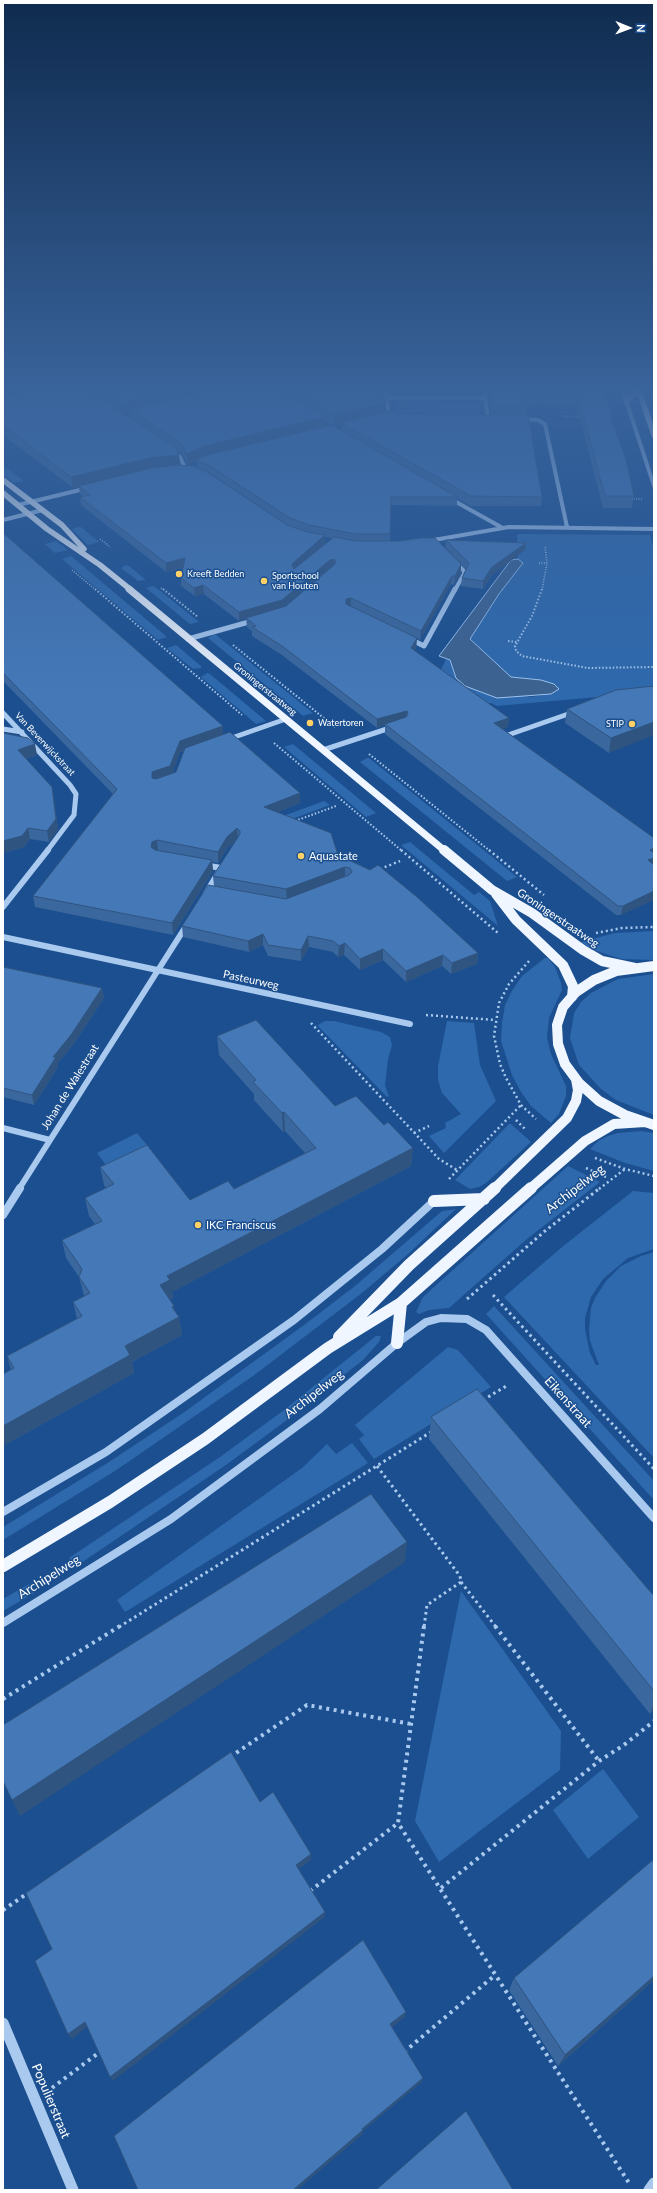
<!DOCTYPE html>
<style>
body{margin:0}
#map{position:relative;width:657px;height:2193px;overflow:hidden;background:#1b4f8f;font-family:Lato,sans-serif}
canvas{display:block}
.frame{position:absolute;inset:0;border:4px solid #fff;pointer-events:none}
.north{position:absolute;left:609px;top:8px;width:40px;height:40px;-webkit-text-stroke:3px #1b4f8f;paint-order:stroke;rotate:91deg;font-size:11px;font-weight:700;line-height:16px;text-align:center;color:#fff}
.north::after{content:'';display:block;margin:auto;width:14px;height:18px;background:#fff;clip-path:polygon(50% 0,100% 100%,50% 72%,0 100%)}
</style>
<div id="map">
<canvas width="657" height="2193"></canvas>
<div class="frame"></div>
<div class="north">N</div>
</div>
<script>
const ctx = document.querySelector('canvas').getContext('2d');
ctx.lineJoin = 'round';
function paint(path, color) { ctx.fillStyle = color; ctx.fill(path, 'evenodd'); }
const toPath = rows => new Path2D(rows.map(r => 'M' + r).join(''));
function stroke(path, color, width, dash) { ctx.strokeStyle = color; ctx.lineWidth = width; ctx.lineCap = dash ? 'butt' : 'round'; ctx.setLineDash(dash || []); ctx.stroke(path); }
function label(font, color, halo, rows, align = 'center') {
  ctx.font = font + ' Lato,sans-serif'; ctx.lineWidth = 3; ctx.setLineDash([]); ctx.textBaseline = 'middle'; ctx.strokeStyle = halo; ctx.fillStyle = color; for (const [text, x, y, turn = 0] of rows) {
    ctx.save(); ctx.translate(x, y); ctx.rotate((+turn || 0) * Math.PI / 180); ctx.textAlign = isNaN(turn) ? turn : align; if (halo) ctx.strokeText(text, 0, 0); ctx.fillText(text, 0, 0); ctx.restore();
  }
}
paint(toPath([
 [406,401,440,401,441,403,466,405,478,403,481,412,477,415,421,415,426,414,422,412,404,416,396,413,395,409,412,409,412,407,395,408,395,404,397,402],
 [7,468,23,480,23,481,14,483,3,475,3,469],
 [78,527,81,527,99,542,88,545,72,529],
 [517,534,650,535,654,549,654,692,497,706,491,703,481,707,439,674,446,659,450,660,456,678,530,697,551,694,559,689,541,680,511,677,469,639,499,594,523,563,518,559],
 [56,541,68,550,55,553,45,544],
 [71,556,167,637,158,640,62,559],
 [126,565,129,566,146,580,138,581,121,568],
 [152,586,154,586,199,622,190,624,146,588],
 [213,635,216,635,313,713,303,716,208,638],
 [176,645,201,666,201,668,193,669,167,648],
 [207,673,210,674,266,721,256,724,201,677],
 [293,744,376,813,366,817,284,747],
 [367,758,369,758,517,877,507,881,360,762],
 [324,801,330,805,249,835,215,841],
 [410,842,474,895,479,892,490,901,498,926,401,845],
 [654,931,654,960,621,959,591,949,581,942,615,933],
 [545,958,548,958,555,967,561,983,562,990,549,1018,547,1038,551,1054,566,1086,566,1096,559,1114,551,1123,531,1106,521,1092,512,1075,501,1041,502,1023,505,1005,513,989,522,976],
 [654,974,654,1115,616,1100,601,1089,579,1065,570,1038,574,1013,581,1002,591,993,618,979],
 [325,1021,334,1021,381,1032,390,1037,392,1045,388,1059,385,1086,389,1096,387,1097,319,1027,318,1025],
 [447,1021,474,1023,480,1065,496,1101,444,1153,429,1136,446,1128,445,1123,461,1114,442,1093,438,1080,438,1066],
 [509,1124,511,1124,531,1142,486,1183,479,1187,470,1189,455,1180],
 [641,1131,654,1133,654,1171,625,1163,590,1149,598,1141,608,1136,618,1133],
 [137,1133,153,1152,112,1173,97,1153],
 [568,1166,600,1182,527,1239,449,1308,429,1310,419,1314,416,1312,423,1297],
 [633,1191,654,1193,654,1249,628,1258,603,1279,591,1297,585,1318,585,1329,590,1353,596,1365,599,1365,590,1341,589,1330,591,1308,595,1298,606,1281,621,1266,641,1256,654,1252,654,1458,504,1297,562,1247],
 [456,1209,407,1255,362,1293,253,1376,115,1471,3,1540,3,1527,109,1462,183,1413,304,1325,355,1286,442,1211],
 [494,1306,654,1481,654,1500,486,1314],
 [376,1336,381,1336,379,1342,363,1360,291,1417,226,1465,75,1567,69,1558,220,1457,284,1410],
 [448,1347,458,1350,491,1387,374,1459,359,1439,364,1435,355,1425],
 [352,1443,368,1463,125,1612,117,1600,302,1468,327,1444,336,1454],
 [29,1584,34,1593,3,1611,3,1599],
 [461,1591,561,1731,560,1770,439,1862,415,1821],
 [603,1769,639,1817,588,1859,553,1810]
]), '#2e69ad');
const water = toPath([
 [518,559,523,563,499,594,470,639,511,677,541,680,554,684,559,689,551,694,497,698,465,686,456,678,450,660,439,656,511,560,518,559]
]);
paint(water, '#3c6290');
stroke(water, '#9cc4f0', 1);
stroke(toPath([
 [562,416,583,417],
 [631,499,642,499],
 [100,539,110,547],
 [539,563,547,563],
 [72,570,96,590],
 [161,588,164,590],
 [542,590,547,563,545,546]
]), '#a9c9ee', 1.5, [1, 1.5]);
stroke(toPath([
 [95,589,242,715],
 [163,589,198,617],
 [542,589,532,616,515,646,516,651,522,656,588,668,654,667],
 [508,641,517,642],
 [233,645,335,727],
 [274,743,402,851],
 [369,754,490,851],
 [295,821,336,806]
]), '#a9c9ee', 2, [1.5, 2]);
stroke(toPath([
 [401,850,498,933],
 [489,850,544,895],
 [380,869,400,861],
 [596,933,622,928,654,927],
 [529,961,509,984,499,1003,494,1036,500,1064,506,1078,521,1105,536,1119],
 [426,1015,495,1020],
 [311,1023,439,1159,457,1170],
 [516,1120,526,1130],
 [414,1133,429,1126],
 [595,1158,625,1169,654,1176],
 [586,1168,606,1177],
 [449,1179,521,1105],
 [599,1189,625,1169]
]), '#a9c9ee', 2.5, [2, 3]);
stroke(toPath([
 [493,1295,654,1469],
 [467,1299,545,1231,600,1188],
 [483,1400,508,1385],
 [377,1466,460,1576,461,1582,427,1605,424,1627],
 [461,1582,496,1627],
 [119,1627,431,1432]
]), '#a9c9ee', 3, [2.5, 3.5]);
stroke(toPath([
 [424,1626,398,1823,629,2183],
 [495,1626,599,1761],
 [3,1699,120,1626],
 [230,1757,307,1705,411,1724],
 [441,1888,599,1761,624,1745,654,1721],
 [310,1891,398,1823],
 [3,1910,28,1893],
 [404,2052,494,1976],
 [52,2088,101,2051]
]), '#a9c9ee', 4, [3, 4.5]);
stroke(toPath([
 [385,388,389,416],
 [484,388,488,419],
 [622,388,654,486],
 [387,398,485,398],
 [520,419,538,420,545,424,567,527],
 [172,452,180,457,186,470],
 [449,498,501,527],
 [18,505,88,488],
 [3,520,43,510],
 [428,541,509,527,654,529],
 [454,561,465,572,455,590]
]), '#a9c9ee', 4);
stroke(toPath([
 [408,638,424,646,455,589],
 [188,639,256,620],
 [3,713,70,785,76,794,74,815,47,851],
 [3,729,22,732],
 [508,735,574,712],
 [226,740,286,719],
 [323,750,393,727]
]), '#a9c9ee', 5);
stroke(toPath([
 [204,865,221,868],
 [206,893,218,873],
 [3,907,48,850],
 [3,937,410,1024],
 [3,1128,50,1140],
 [19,1189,188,923]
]), '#a9c9ee', 6);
stroke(toPath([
 [3,1215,20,1188],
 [3,1512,106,1452,294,1320,382,1249,434,1201],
 [3,1623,171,1519,320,1409,397,1343,426,1322,441,1318,467,1319,486,1330,654,1518]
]), '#a9c9ee', 8);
stroke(toPath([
 [3,2023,73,2190],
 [649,2190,654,2183]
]), '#a9c9ee', 11);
stroke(toPath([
 [638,388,654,435],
 [652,388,654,395],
 [626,401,638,390],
 [3,480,62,525,84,549],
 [3,493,47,529,100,565,131,590]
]), '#f0f6ff', 5.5);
stroke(toPath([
 [129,589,445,851]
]), '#f0f6ff', 7);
stroke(toPath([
 [444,850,492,890,532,913,583,950,602,961,635,968],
 [496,894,516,920,563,965,573,986,572,997],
 [654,966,616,971,594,980,576,992,563,1007,557,1025,558,1044,565,1064,579,1083,599,1101,625,1115,654,1125],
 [494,1189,567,1118,576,1101,578,1090,576,1079],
 [530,1189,585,1141,614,1124,645,1122]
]), '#f0f6ff', 10);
stroke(toPath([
 [434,1201,484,1199],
 [339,1337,409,1265,495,1188],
 [397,1343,401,1303],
 [3,1566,110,1502,205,1439,328,1348,401,1303,531,1188]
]), '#f0f6ff', 12);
paint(toPath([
 [3,388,383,388,385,412,403,414,491,415,488,388,603,388,612,415,611,420,634,496,632,508,603,508,577,406,530,405,530,407,527,407,526,415,542,497,541,506,470,506,457,498,457,506,391,505,390,541,461,564,461,573,454,585,451,584,420,640,417,638,416,647,414,651,509,718,508,727,502,729,654,838,621,915,616,915,385,734,385,725,377,728,282,655,252,636,252,631,247,627,246,618,239,621,204,594,195,596,181,586,181,578,183,568,166,572,81,505,80,497,83,496,80,494,79,487,73,488,3,435],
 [129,413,130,418,124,414],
 [325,421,334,426,341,424,341,430,325,427],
 [178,451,182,454,188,465,196,461,197,468,180,465,179,455],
 [208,473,211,474,288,525],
 [325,537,332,538,318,550,325,544],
 [330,568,331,568,286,606,283,607],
 [388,388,482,388,481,394,389,394],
 [3,533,223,726,223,734,300,803,278,812,338,855,478,953,477,964,451,974,442,966,406,982,383,960,360,970,344,955,338,957,333,952,309,947,301,961,268,956,263,945,249,952,183,937,182,926,214,886,213,876,236,841,228,847,218,863,212,862,213,871,173,935,35,907,33,896,113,794,3,681],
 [184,751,176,772,172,774,180,752],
 [446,540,526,543,525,550,492,575,483,589,461,586,462,578,466,569,445,547],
 [654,686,609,753,565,723,567,709],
 [3,733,37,755,26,759,54,798,58,830,49,842,30,839,24,847,3,853],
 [3,967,102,988,104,998,73,1045,58,1063,58,1067,34,1105,3,1097],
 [217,1036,335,1106,384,1125,413,1148,411,1166,172,1292,173,1298,170,1299,174,1306,175,1312,179,1317,182,1335,132,1362,134,1373,3,1446,3,1374,11,1370,7,1356,77,1319,73,1302,84,1296,79,1277,66,1258,62,1240,95,1224,89,1216,85,1198,106,1188,104,1185,100,1167,190,1200,234,1189,305,1153,285,1131,283,1132,254,1100,254,1094,219,1055],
 [431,1417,654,1596,654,1710,650,1714,429,1439],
 [514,1978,654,1980,558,2066,509,1990]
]), '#3a679d');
paint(toPath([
 [7,388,59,388,3,400,3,389],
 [192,388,240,388,129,409,129,413,122,414,121,404],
 [385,403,385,413,341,423,341,424,334,426,334,415],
 [325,417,325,428,196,460,196,461,188,465,187,454,204,446],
 [179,455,180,466,79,486,79,487,73,488,71,477,149,458],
 [325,535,325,544,293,571,292,566,293,563],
 [526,543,525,550,492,575,483,589,483,581,492,567],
 [185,558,185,567,166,572,166,563],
 [334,559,334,568,330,568,282,608,239,621,239,612,330,560],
 [461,564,461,573,454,585,455,576],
 [452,576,451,584,420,640,421,631],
 [203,585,204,594,195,596,194,588],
 [351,598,351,606,346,608,346,599],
 [417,638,416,647,411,657,411,648],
 [407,711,406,720,385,724,385,725,377,728,377,719],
 [509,718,508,727,493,733,494,723],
 [654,722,654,735,609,753,611,738],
 [223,726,223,737,180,752,171,777,153,783,152,778,152,772,180,741],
 [35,744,37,755,20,761,18,750],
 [52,787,54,798,58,830,49,842,47,831],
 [300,793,300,803,265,818,264,807],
 [28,828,30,839,24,847,3,853,3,841],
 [237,828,238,839,228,847,218,863,218,852,227,837],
 [157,840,158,851,153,858,151,847,152,842],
 [654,848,654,857,650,850],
 [654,858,654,866,648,860],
 [212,860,213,871,173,935,172,923],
 [345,867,345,878,287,900,286,889],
 [654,891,654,900,621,915,623,906],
 [263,934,263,945,249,952,248,941],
 [308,936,309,947,301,961,301,950],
 [345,943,344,955,338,957,339,946],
 [383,949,383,960,360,970,360,959],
 [478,953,477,964,451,974,452,963],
 [443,955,442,966,406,982,406,971],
 [102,988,104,998,73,1045,58,1063,58,1067,34,1105,32,1095,53,1057],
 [284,1112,285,1131,283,1132,282,1113],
 [413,1148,411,1166,172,1292,173,1298,163,1303,160,1285,167,1276],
 [174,1306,176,1319,179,1317,182,1335,132,1362,134,1373,3,1446,3,1426,125,1346,172,1307],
 [407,1542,405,1562,20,1816,12,1800],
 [654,1704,654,1710,650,1714],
 [311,1854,311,1860,296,1871,296,1865],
 [325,1912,325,1917,113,2081,110,2077],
 [654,1976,654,1980,558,2066,565,2055],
 [406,2012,405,2017,390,2029,390,2024],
 [85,2022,88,2026,72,2039,68,2034],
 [423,2078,422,2082,363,2131,363,2134,297,2190,293,2190,362,2129]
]), '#305480');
const building = toPath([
 [38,388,84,388,176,448,179,455,149,458,71,477,3,425,3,396,38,388],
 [97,388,192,388,121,404,97,388],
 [220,388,274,388,325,417,204,446,187,454,181,443,129,409,220,388],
 [287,388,383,388,385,403,334,415,287,388],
 [490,388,603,388,612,415,610,415,626,460,634,496,605,496,578,396,531,395,531,397,526,396,527,406,492,406,490,388],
 [389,411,403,414,528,415,542,497,471,496,341,423,389,411],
 [332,425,457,497,391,497,390,534,356,534,309,525,290,518,210,466,196,460,207,455,332,425],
 [178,465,193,466,207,472,287,525,307,532,325,535,293,563,292,566,294,569,334,537,356,541,400,541,420,538,435,538,461,564,455,576,452,576,421,631,351,598,346,599,346,604,417,638,411,648,509,718,494,723,654,838,654,848,650,850,654,853,654,858,648,860,654,865,654,891,623,906,618,906,385,724,406,717,408,714,407,711,377,719,282,646,252,627,256,626,246,618,286,606,334,565,336,562,334,559,330,560,282,600,239,612,203,585,194,588,181,578,185,558,166,563,80,497,90,495,79,486,151,468,178,465],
 [3,533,223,726,180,741,170,766,152,772,152,778,156,779,176,772,185,748,230,732,300,793,264,807,331,833,338,855,370,870,378,865,417,897,478,953,452,963,443,955,406,971,383,949,360,959,345,943,339,946,333,941,308,936,301,950,268,945,263,934,248,941,182,926,208,885,286,899,349,875,352,872,350,868,345,867,286,889,213,876,240,834,240,831,237,828,227,837,218,852,157,840,152,842,151,847,155,850,212,860,172,923,33,896,117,789,3,673,3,533],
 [446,540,526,543,492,567,483,581,462,578,469,563,446,540],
 [654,686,654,722,611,738,567,709,616,690,654,686],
 [3,733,28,738,35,744,18,750,52,787,56,819,47,831,28,828,22,836,3,841,3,733],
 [3,967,102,988,71,1035,53,1057,56,1057,32,1095,3,1088,3,967],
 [256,1020,335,1106,356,1096,384,1125,388,1122,413,1148,167,1276,170,1280,160,1285,174,1306,172,1307,179,1317,125,1346,130,1355,3,1426,3,1374,14,1368,7,1356,82,1316,73,1302,90,1293,79,1277,82,1269,62,1240,102,1221,85,1198,114,1184,100,1167,147,1145,190,1200,228,1181,234,1189,316,1148,284,1112,282,1113,253,1082,256,1080,217,1036,256,1020],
 [477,1389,654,1596,654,1691,431,1417,477,1389],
 [371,1494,407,1542,12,1800,3,1781,3,1725,371,1494],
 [231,1752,260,1802,273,1792,311,1854,296,1865,325,1912,110,2077,85,2022,68,2034,35,1961,52,1949,26,1893,231,1752],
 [654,1859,654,1976,565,2055,514,1978,654,1859],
 [363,1940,406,2012,390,2024,423,2078,362,2129,363,2130,293,2190,138,2190,114,2136,363,1940],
 [466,2111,513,2190,376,2190,466,2111]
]);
paint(building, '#4478b7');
stroke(building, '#305480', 1);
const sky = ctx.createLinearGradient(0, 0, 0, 695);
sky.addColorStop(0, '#0f2b4f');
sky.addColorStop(0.56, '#39639b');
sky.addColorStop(1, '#39639b00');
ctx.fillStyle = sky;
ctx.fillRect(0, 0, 657, 695);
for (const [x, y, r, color] of [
 [179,574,4,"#ffd166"],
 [264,581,4,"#ffd166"],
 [310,723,4,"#ffd166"],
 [632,724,4,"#ffd166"],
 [301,856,4,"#ffd166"],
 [198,1225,4,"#ffd166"]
]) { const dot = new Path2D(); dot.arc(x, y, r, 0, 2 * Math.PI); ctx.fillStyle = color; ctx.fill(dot); stroke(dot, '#1b4f8f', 1.5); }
label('9px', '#fff', '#1b4f8f', [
 ["Kreeft Bedden",187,574],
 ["Sportschool",272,576],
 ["van Houten",272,586],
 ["Watertoren",318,723],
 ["STIP",624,724,"right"]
], 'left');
label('9px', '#fff', '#1b4f8f', [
 ["Groningerstraatweg",265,689,39],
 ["Van Beverwijckstraat",45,744,47]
]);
label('11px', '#fff', '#1b4f8f', [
 ["Aquastate",309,856],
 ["IKC Franciscus",206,1225]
], 'left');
label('11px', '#fff', '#1b4f8f', [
 ["Groningerstraatweg",558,918,34],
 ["Pasteurweg",251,980,12],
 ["Johan de Walestraat",70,1087,-58]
]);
label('13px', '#fff', '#1b4f8f', [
 ["Archipelweg",575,1189,-38],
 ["Archipelweg",314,1394,-38],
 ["Eikenstraat",568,1402,48],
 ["Archipelweg",49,1577,-32],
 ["Populierstraat",51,2101,67]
]);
</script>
